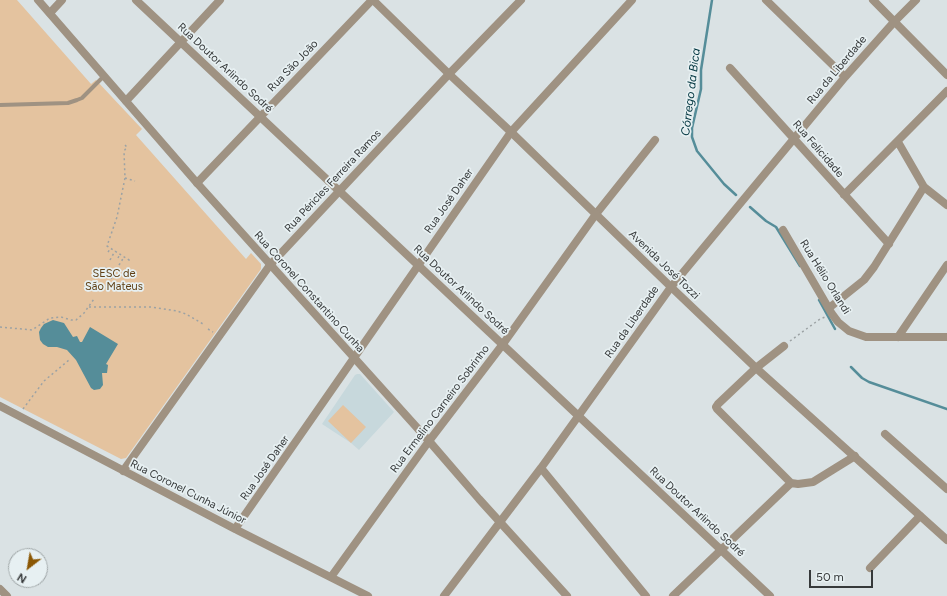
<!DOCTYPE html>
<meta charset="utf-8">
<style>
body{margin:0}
#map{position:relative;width:947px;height:596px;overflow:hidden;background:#dae2e4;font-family:Figtree,sans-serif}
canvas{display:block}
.north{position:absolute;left:8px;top:548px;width:40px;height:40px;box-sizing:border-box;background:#e7f0f2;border:1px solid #a0a7a8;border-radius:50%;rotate:211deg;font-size:11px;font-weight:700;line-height:16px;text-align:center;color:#36393a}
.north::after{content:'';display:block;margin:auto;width:14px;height:18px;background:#8b5703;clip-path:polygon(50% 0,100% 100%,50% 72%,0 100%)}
.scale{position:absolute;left:809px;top:570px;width:64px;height:18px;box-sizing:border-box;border:2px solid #36393a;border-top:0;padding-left:5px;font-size:12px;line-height:14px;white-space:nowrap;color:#36393a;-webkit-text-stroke:3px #e7f0f2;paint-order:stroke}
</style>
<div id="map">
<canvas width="947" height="596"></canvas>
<div class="north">N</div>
<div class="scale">50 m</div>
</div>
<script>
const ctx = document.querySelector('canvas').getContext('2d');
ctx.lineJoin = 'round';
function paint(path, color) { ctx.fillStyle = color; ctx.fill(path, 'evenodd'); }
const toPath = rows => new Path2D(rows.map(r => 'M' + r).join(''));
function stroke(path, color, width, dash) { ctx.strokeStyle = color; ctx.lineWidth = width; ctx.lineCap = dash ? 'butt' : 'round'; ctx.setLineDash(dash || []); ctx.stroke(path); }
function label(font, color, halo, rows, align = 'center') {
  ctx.font = font + ' Figtree,sans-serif'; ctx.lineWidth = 3.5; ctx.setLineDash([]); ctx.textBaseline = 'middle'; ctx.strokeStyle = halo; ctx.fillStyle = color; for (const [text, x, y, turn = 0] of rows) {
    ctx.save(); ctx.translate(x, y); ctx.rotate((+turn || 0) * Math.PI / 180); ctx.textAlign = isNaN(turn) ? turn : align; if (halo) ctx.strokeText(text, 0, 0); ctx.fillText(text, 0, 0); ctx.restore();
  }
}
paint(toPath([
 [357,374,360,374,394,412,359,450,351,443,322,424,355,375]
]), '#c7d8dc');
paint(toPath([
 [0,0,17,0,91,84,96,80,142,129,136,135,246,259,251,253,261,264,261,269,126,458,121,459,0,397],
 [343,405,366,427,351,443,328,421]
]), '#e4c39f');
paint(toPath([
 [53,320,64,323,73,337,77,336,80,342,82,342,90,327,118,344,106,364,108,365,107,373,102,373,103,385,100,389,94,390,91,388,76,360,67,350,57,347,48,347,43,344,40,340,39,332,41,328,44,324]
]), '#558d99');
stroke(toPath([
 [712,0,701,70,701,89,692,128,692,137,697,151,724,184,736,195],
 [750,207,766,221,776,227,800,266],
 [819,300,835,329],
 [851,367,862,378,869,382,947,409]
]), '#558d99', 2.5);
stroke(toPath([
 [125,145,127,147,124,151,125,178,117,217,107,246,129,260,127,263],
 [125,178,135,181],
 [108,252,111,248],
 [118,258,120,254],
 [110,260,115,251],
 [119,265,124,257],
 [102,273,107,265],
 [111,279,116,270],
 [89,307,151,307,177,311,186,314,203,324],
 [0,327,32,330,50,318,61,317,71,320,76,320,84,313,94,299],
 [208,329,213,332],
 [790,341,820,319,825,317],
 [23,409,44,381,69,360]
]), '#9ca2a4', 1.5, [2, 3]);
stroke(toPath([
 [0,105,68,103,77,100,82,98,104,76]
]), '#9f9282', 4);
stroke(toPath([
 [766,0,845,77],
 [873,0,947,75],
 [50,13,62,0],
 [730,68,889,244],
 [126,101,220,0],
 [898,142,924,187,947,205],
 [197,183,372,0],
 [844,195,947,91],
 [783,230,832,314,838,322,849,331,866,337,947,337],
 [829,308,864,280,874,267,924,187],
 [898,337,947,265],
 [784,346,756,368,718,404,716,407,717,409,791,483],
 [0,406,235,529,368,596],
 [885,434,947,489],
 [541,468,646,596],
 [123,471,270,265,449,74,521,0],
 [791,483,798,484,813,482,855,456],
 [235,529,511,132,632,0],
 [870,568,920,516],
 [331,577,429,441,503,344,596,214,655,140],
 [0,589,7,596],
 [444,596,541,468,671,287,845,77,894,22,916,0],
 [673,596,791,483]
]), '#9f9282', 8);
stroke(toPath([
 [38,0,197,183,429,441,479,499,567,596],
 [136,0,770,596],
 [373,0,449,74,511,132,671,287,756,368,947,540]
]), '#9f9282', 8);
label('11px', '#36393a', '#e7f0f2', [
 ["Rua São João",293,66,-46],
 ["Rua Doutor Arlindo Sodré",225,68,43],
 ["Rua da Liberdade",837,70,-50],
 ["Rua Felicidade",818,149,49],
 ["Rua Péricles Ferreira Ramos",333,181,-47],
 ["Rua José Daher",449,201,-55],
 ["Avenida José Tozzi",664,265,44],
 ["Rua Hélio Orlandi",825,277,58],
 ["Rua Doutor Arlindo Sodré",461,290,43],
 ["Rua Coronel Constantino Cunha",309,292,48],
 ["Rua da Liberdade",632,322,-55],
 ["Rua Ermelino Carneiro Sobrinho",440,409,-53],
 ["Rua José Daher",265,468,-55],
 ["Rua Coronel Cunha Júnior",188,492,27],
 ["Rua Doutor Arlindo Sodré",697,512,43]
]);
label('11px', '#604015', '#e7f0f2', [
 ["SESC de",114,274],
 ["São Mateus",114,287]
]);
label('italic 12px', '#00353f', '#e7f0f2', [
 ["Córrego da Bica",691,92,-83]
]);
</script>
